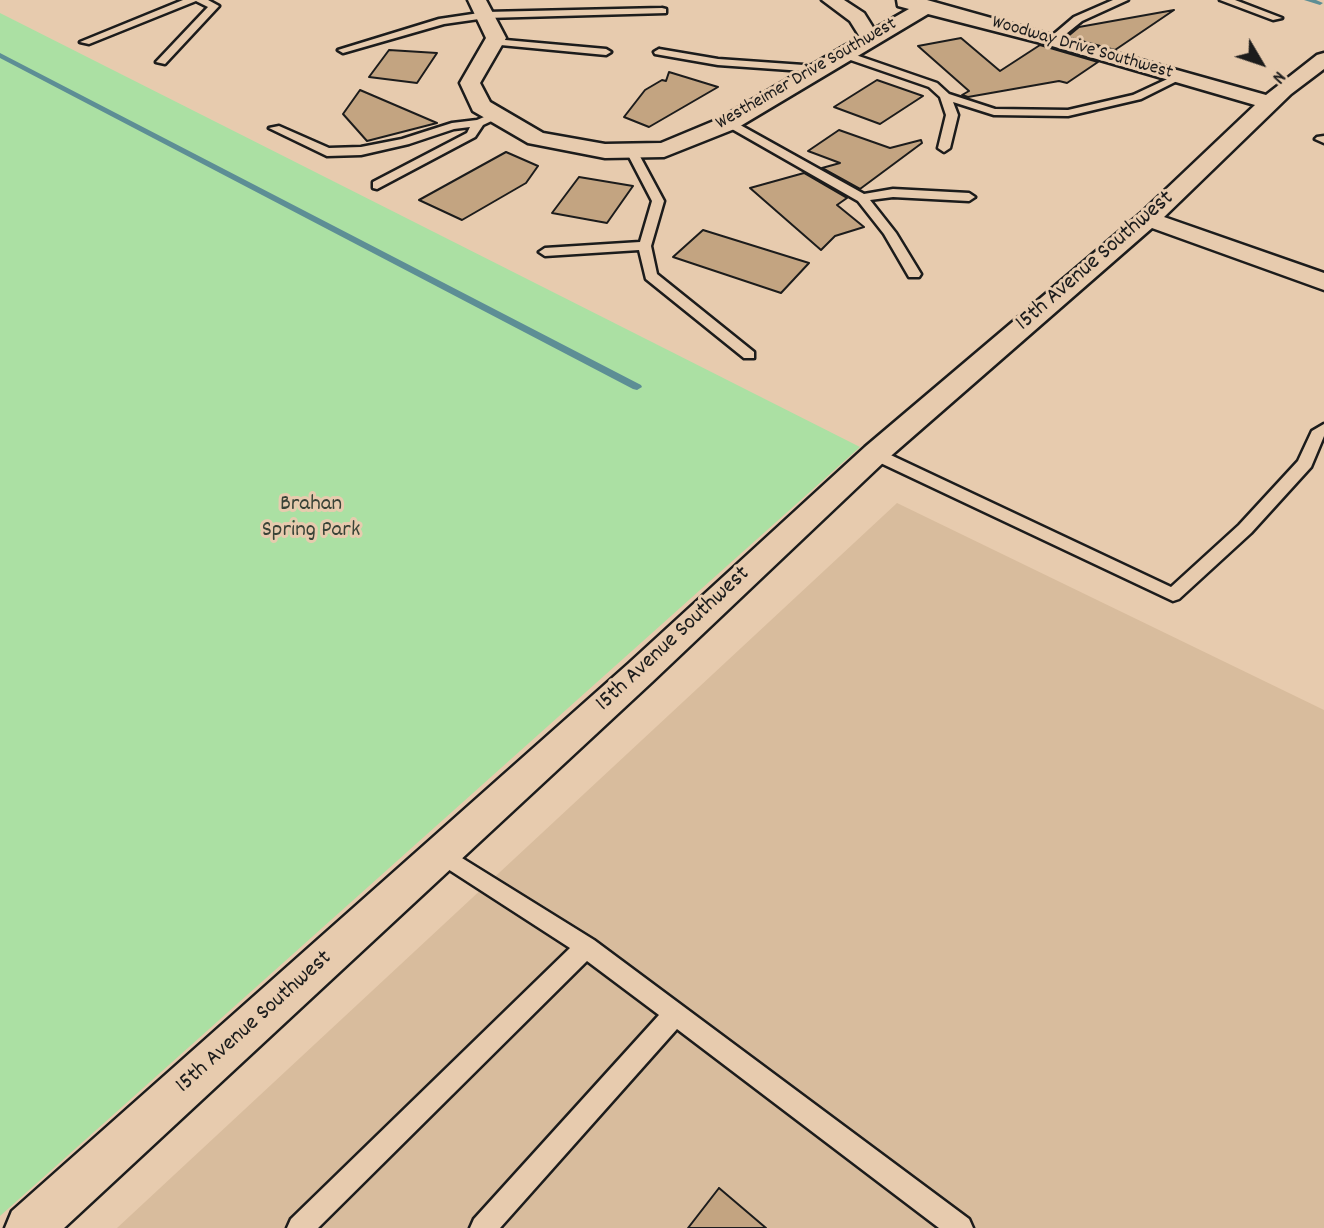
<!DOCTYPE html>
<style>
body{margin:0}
#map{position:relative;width:1324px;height:1228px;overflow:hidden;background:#e7cbae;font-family:Dekko,sans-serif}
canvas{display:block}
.north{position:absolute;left:1226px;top:28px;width:70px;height:70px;-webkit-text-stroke:5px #e7cbae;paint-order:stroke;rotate:129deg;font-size:19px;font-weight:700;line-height:28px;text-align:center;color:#1c1c1c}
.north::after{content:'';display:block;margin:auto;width:24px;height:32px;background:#1c1c1c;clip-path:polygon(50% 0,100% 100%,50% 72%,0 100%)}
</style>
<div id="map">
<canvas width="1324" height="1228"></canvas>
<div class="north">N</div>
</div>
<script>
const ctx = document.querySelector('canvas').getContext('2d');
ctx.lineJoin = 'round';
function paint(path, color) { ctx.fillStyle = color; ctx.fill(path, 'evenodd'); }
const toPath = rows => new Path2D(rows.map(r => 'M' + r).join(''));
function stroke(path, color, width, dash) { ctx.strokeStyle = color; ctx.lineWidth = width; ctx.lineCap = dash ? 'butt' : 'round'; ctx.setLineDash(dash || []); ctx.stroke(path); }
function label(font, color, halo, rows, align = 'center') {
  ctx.font = font + ' Dekko,sans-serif'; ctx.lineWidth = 6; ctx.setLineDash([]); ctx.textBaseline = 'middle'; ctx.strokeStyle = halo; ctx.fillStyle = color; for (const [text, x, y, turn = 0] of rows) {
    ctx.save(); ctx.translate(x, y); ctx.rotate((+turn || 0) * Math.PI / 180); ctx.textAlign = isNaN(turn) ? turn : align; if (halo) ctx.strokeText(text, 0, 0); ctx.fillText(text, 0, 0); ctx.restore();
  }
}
paint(toPath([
 [897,503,1324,710,1324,1228,117,1228]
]), '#d8bc9d');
paint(toPath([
 [0,13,860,447,0,1216]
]), '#abe0a3');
paint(toPath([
 [1304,0,1316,0,1323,3,1320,5,1304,0],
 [0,53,641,385,642,387,637,390,633,389,0,58,0,53]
]), '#5d8e95');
const building = toPath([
 [1174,10,1115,50,1067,37,1079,27,1174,10],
 [961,38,1000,71,1040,45,1098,62,1067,83,1059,81,968,97,962,95,969,91,918,46,961,38],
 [389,50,437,53,417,83,369,77,389,50],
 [669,72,718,87,649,127,624,117,645,90,662,80,666,81,669,72],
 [877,80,923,96,880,124,834,107,877,80],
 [360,90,437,123,367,141,343,114,360,90],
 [839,130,890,148,921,140,922,143,860,189,822,168,840,163,808,151,839,130],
 [506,152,538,166,526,183,462,220,419,200,506,152],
 [804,173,847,198,837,205,864,227,835,236,821,250,750,188,804,173],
 [579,177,633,186,607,223,552,213,579,177],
 [703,230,809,263,781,293,673,257,703,230],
 [719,1188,766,1228,688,1228,719,1188]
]);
paint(building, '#c3a481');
stroke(building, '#1c1c1c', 2);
const service = toPath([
 [183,0,208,0,219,6,165,64,156,62,208,7,196,1,89,44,80,42,183,0],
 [1113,0,1128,0,1082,21,1056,42,1047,40,1074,17,1113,0],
 [1220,0,1235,0,1282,18,1273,20,1220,0],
 [662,8,666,9,666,13,486,18,444,24,343,53,338,50,439,19,486,12,662,8],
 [494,39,606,49,611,52,606,55,490,44,490,40,494,39],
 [659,49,718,59,818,66,823,69,818,72,718,65,655,54,654,52,659,49],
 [839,52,847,52,937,83,949,94,995,109,1068,110,1133,95,1176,75,1185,77,1141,99,1068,116,994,115,953,102,958,115,950,148,944,152,938,148,946,115,940,97,929,87,839,56,839,52],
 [496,112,502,115,500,117,483,125,475,137,377,189,373,188,373,182,467,133,470,127,454,129,409,144,361,155,327,156,269,128,279,126,329,148,361,147,402,139,452,123,477,120,496,112],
 [725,121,733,121,864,194,893,189,969,193,975,197,969,201,893,197,870,200,896,233,921,274,919,277,909,277,884,234,858,201,725,125,725,121],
 [1324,136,1324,143,1315,139,1317,137,1324,136],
 [628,149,636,149,664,201,651,246,657,274,754,352,754,358,744,358,646,279,639,250,545,256,539,252,545,248,640,242,652,201,626,151,628,149],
 [1324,424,1324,436,1311,467,1251,533,1179,599,1173,601,870,458,867,454,875,449,880,450,1171,587,1239,525,1298,461,1312,431,1324,424],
 [441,845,594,940,969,1219,973,1228,939,1228,677,1029,500,1228,470,1228,474,1219,659,1015,587,961,318,1228,287,1228,291,1219,570,948,434,860,431,854,434,848,441,845]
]);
const minor = toPath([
 [468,0,486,0,506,38,480,83,490,102,543,133,605,144,661,143,721,118,860,37,850,21,822,0,844,0,864,13,874,29,909,9,898,6,897,0,927,0,1266,95,1317,55,1324,53,1324,69,1291,94,1164,217,1324,273,1324,290,1152,228,885,461,652,682,64,1228,5,1228,12,1211,628,664,865,447,1140,214,1255,105,1045,44,928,14,737,128,664,157,605,158,528,143,473,111,460,83,486,38,468,0]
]);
stroke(service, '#1c1c1c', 5);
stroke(minor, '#1c1c1c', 5);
paint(service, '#e7cbae');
paint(minor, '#e7cbae');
label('19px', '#1c1c1c', '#e7cbae', [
 ["Woodway Drive Southwest",1082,49,16],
 ["Westheimer Drive Southwest",807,75,-30]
]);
label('23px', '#1c1c1c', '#e7cbae', [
 ["15th Avenue Southwest",1096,262,-41],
 ["15th Avenue Southwest",674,640,-43],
 ["15th Avenue Southwest",255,1023,-42]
]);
label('23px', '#394337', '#e7cbae', [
 ["Brahan",311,506],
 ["Spring Park",311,532]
]);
</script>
